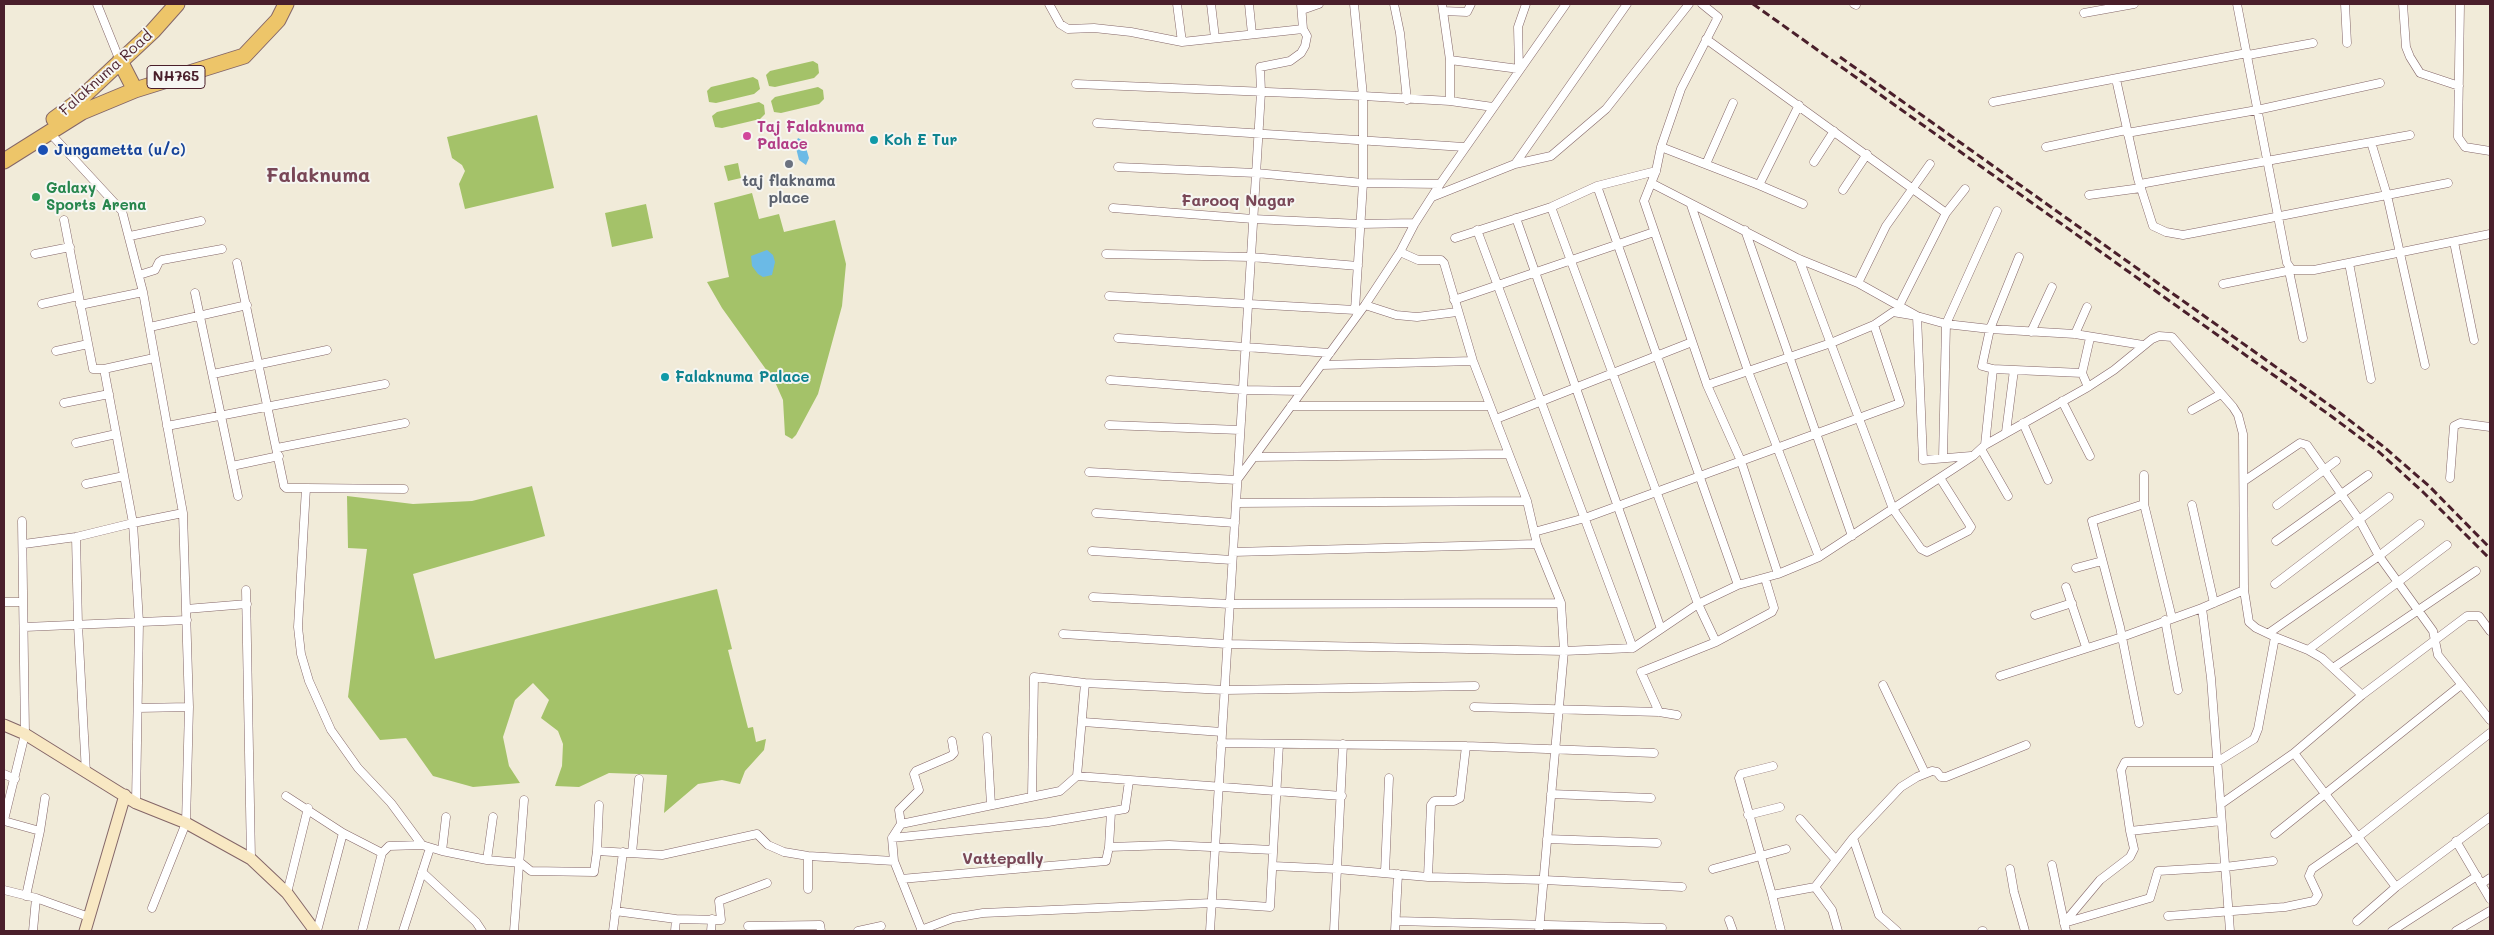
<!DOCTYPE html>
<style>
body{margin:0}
#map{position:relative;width:2494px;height:935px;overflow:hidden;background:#f1ebd9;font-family:Mali,sans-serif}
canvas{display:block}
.frame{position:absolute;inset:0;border:5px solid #4a1f2b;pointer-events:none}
</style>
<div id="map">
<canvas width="2494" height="935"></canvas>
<div class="frame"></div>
</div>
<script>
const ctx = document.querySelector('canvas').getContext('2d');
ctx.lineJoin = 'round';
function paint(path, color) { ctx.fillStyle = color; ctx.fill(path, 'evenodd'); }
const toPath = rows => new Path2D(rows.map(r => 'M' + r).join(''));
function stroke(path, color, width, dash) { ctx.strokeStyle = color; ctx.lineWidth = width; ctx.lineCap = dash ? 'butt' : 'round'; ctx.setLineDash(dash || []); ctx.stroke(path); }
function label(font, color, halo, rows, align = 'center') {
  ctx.font = font + ' Mali,sans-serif'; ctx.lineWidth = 4; ctx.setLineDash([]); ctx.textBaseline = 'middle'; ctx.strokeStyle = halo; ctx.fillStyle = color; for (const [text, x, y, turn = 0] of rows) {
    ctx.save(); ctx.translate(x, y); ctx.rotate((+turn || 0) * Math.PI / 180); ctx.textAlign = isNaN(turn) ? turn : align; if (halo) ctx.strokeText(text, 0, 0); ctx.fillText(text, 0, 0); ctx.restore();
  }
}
paint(toPath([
 [813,61,818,64,819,73,814,78,775,87,769,86,766,75,770,71],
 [753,77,758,80,760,89,754,94,716,103,709,102,707,91,711,87],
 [818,87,823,90,824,99,819,104,781,113,774,112,771,101,775,97],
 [759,102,764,105,765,114,760,119,722,128,715,127,712,116,717,112],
 [537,115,554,188,465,209,459,184,465,171,462,165,452,158,447,137],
 [738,163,741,178,728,181,724,166],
 [752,193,759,219,779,214,784,232,835,220,846,264,842,306,818,394,796,435,792,439,785,435,783,400,775,382,722,308,707,282,729,277,714,203],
 [646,204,653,238,612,247,605,213],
 [532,486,545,536,413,574,435,659,717,589,732,649,728,650,748,728,753,727,756,742,766,739,764,750,745,771,740,784,722,780,698,784,664,813,667,775,609,773,579,787,555,786,562,766,563,744,558,731,541,718,549,700,533,683,515,700,503,737,509,766,520,783,473,787,433,776,406,738,380,740,348,697,367,549,348,548,347,496,413,504,472,501]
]), '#a4c269');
paint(toPath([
 [798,138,804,141,809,158,806,165,799,160,795,144],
 [767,250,773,255,775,262,772,275,763,277,758,274,752,266,751,256]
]), '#6bbae6');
const street = toPath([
 [97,4,120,61],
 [1049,4,1060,24,1068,29,1094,28,1131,32,1182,42,1303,29],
 [1177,4,1182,42],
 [1211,4,1215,38],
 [1249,4,1252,34],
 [1354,4,1363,96,1363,183,1355,310],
 [1394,4,1400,33,1407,100],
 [1442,4,1450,60,1450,101],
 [1702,4,1718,17,1681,89,1661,147,1656,171,1644,201,1707,385,1741,461,1778,574],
 [1854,4,1856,5],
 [2237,4,2287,263,2292,270,2314,270,2490,234],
 [2345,4,2347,43],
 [2403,4,2406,47,2410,57,2420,73,2459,86],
 [2460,4,2458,137,2465,147,2490,151],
 [1302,10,1319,4],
 [1443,11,1467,12,1471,4],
 [2084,13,2134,4],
 [1706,39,1946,213],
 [2248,55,2313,43],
 [1450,60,1519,69,1518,27,1526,4],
 [2116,79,2138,179,2153,226,2166,232,2183,235,2199,232,2448,183],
 [1076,84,1363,96,1450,101,1493,107],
 [1993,102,2247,53],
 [1097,123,1464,147],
 [49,132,122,211,143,292,183,513,189,707,186,823,152,908],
 [2127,133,2257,110,2380,83],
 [2371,142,2387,195,2425,365],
 [1661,147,1759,185,1803,204],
 [2046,147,2126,130],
 [1814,162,1834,131],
 [1515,164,1551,156,1606,109,1689,4],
 [1706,164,1733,103],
 [1118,167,1256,173,1363,183,1440,184],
 [1651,183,1799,259,1858,283,1917,316,1946,324,1990,329,2075,334,2143,345],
 [2140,184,2410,135],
 [1759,185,1799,105],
 [1597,186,1738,585],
 [1843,190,1867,154],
 [2089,195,2141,188],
 [1432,197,1515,164,1627,4],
 [1691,205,1748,371,1819,557],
 [1551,207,1698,604,1716,642],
 [1113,208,1253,219,1360,224,1415,223],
 [1516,218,1661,629],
 [64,220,93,369,104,369,133,523,139,622,136,803],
 [1477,230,1633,648],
 [1745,230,1852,536],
 [130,236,201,221],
 [1455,238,1551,207,1597,186,1656,171],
 [2454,242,2474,340],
 [1400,252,1418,260,1441,260,1444,263,1473,361,1527,501,1537,544,1561,603,1564,651,1539,931],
 [35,254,70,247],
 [1106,254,1251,257,1358,266],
 [2019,257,1990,329,1982,366,1993,369,2082,373],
 [1799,259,1893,509,1921,549,1927,552,1968,531,1971,527,1940,478],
 [237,263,284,486,286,488,306,488,298,627,301,654,309,681,331,730,358,768,391,803,422,845,442,851,487,860,521,863,531,871,594,872,597,851,662,855,757,834,768,845,784,852,808,856,894,861,922,931],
 [2349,263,2371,379],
 [2289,271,2303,338],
 [139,275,155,270,159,262,162,260,222,249],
 [1858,283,1886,226,1930,164],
 [2223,284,2292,270],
 [195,293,238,496],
 [1109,296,1355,310,1357,314],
 [1454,300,1654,232],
 [42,304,78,296],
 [80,305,143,292],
 [1365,305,1396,315,1417,317,1457,312],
 [1899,306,1946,213,1965,189],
 [150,327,247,305],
 [2031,332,2052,287],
 [2075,334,2087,307],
 [1118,338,1330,353],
 [56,351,88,344],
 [1322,365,1473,361],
 [104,369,154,358],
 [213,374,327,350],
 [1110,380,1243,390,1302,391],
 [1707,385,1831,343,1874,325,1893,312,1917,316,1923,460,1971,456],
 [2088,387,2082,373,2090,338],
 [2062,401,2090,456],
 [64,403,109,394],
 [1291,406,1489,406],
 [2192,410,2221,394],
 [1496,419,1692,342],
 [2023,423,2048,480],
 [1109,425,1240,430],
 [167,426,385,384],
 [2006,432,2014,370],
 [76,443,116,434],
 [1985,445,1993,369],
 [277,448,405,423],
 [1981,449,2008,496],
 [1254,457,1507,454],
 [1943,458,1946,324,1997,211],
 [232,466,279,456],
 [1089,472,1237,480,1365,305,1400,252,1415,223,1440,184,1566,4],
 [2450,478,2454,426,2460,423,2490,427],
 [2244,481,2300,443,2307,445,2360,521,2379,556,2433,631,2438,655,2490,720],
 [86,484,124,476],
 [306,488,404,489],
 [1236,503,1527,501],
 [2144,504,2144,475],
 [2192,505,2214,603],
 [2277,505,2336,461],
 [1096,513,1235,523],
 [1534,532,1585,518,1900,403,1874,325],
 [76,537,78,625,86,773],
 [2276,541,2368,475],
 [24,544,76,537,133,523,183,513],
 [1092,551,1232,560],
 [1233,552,1537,544],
 [2076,568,2102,561],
 [2275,584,2389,497],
 [2066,587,2086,647],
 [246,590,251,859],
 [1093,597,1230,604,1561,603],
 [4,602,22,602],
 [186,609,247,604],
 [2035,615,2072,603],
 [2165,620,2178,690],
 [25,627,187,620],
 [2269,633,2379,556,2420,524],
 [1063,634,1227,644,1564,651,1633,648,1698,604,1738,585,1778,574,1819,557,1973,456,1985,445,2088,387,2114,370,2152,339,2159,336,2172,337,2233,407,2238,415,2243,434,2244,590,2202,608,2211,678,2230,931],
 [2275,637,2308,650,2322,658,2362,695],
 [2308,650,2447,545],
 [2333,668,2476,571],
 [2000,676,2122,637,2202,608],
 [1883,685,1925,773],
 [1474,707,1659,712,1677,715],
 [138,708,189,707],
 [1659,712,1641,672,1716,642,1772,612,1774,608,1765,578],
 [1083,722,1222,732],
 [2139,723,2120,627,2092,521,2144,504,2172,618],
 [987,737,991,805],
 [1221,743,1466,746,1654,753],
 [2294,753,2396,887],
 [4,774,15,779],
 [1077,776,1085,683],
 [1551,794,1651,798],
 [286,796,343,833,382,853,362,931],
 [1032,796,1034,677,1085,683,1225,690,1475,686],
 [2221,804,2294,753,2362,695,2467,616,2479,616,2490,631],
 [1748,815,1780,807],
 [1800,819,1836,860],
 [4,820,25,734,22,521],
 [4,821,40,831,26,896],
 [901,824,899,810,919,790,914,774,916,771,951,756,954,753,952,741],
 [40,831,45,798],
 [2130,831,2121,770,2125,762,2217,762,2254,739,2258,729,2275,637,2256,628,2249,622,2244,590],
 [2275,834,2461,685],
 [892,838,1048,822,1125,809,1129,781],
 [1547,839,1657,843],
 [2456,841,2490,899],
 [1109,847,1111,812],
 [442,851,446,817],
 [597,851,599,805],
 [382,853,389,846,422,845],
 [632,853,639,779],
 [808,856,808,889],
 [487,860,493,817],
 [894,861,892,838,901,824,1060,791,1077,776,1342,796],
 [2052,865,2066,931],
 [1273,866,1337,869,1428,877,1544,880,1682,887],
 [1713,869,1786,849],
 [2010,869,2014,892,2025,931],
 [422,872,476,922,482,931],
 [1385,872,1389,778],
 [1428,877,1431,805,1434,801,1454,801,1460,798,1466,746],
 [901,879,1106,861,1109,847,1169,845,1273,850],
 [2481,884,2490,878],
 [1815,887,1832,910,1838,931],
 [4,890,36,898,89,917],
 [287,893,308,808],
 [1772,895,1739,778,1741,774,1773,766],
 [615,911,676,919,721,920,719,901,767,883],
 [2168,916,2285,907,2314,901,2318,895,2309,876,2312,869,2358,837,2490,733],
 [1729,920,1733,931],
 [1396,921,1662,928],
 [2357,921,2396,887,2490,817],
 [2064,923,2150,898,2158,871,2225,867,2273,861],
 [2064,923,2100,880,2130,857,2134,849,2130,831,2221,821],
 [748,926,820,925,821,931],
 [921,930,953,918,983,913,1212,903,1270,907,1279,744],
 [33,931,36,898],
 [317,931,343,833],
 [403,931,430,848],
 [514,931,524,800],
 [613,931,623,852],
 [675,931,676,919],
 [711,931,712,919],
 [858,931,881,926],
 [1210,931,1261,92,1260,67,1290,61,1301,53,1305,46,1307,36,1303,29,1301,4],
 [1334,931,1343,744],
 [1395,931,1398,874],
 [1781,931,1772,895,1815,887,1853,838],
 [1897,931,1879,915,1853,838,1901,787,1917,777,1932,771,1937,772,1941,777,1946,777,2026,745],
 [1982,931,1983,931],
 [2392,931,2477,876],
 [2456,931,2490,911]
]);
const secondary = toPath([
 [4,725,25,734,136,803,186,823,251,859,287,893,315,931],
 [85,931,125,795]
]);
const highway = toPath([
 [120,61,135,90],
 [54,119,76,103,153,31,177,4],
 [4,161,82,112,135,90,244,56,278,20,286,4]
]);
stroke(street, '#846668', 9);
stroke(secondary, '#846668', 13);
stroke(highway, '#846668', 17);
stroke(street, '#fff', 8);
stroke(secondary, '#f8e8c3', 11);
stroke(highway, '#edc569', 15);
stroke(toPath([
 [1753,4,2331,416,2379,452,2423,492,2490,559],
 [1840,57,2335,409,2384,447,2429,486,2490,548]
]), '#4a1f2b', 3, [8, 4]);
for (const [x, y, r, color] of [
 [747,136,5,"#d1479c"],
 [874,140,5,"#0f9aa8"],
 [43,150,6,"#1a4fb4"],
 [789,164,5,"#6b7280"],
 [36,197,5,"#2e9e5b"],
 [665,377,5,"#0f9aa8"]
]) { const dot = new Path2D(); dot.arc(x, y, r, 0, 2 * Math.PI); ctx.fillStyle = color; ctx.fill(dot); stroke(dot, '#f6f6f2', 2); }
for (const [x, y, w] of [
 [176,77,58]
]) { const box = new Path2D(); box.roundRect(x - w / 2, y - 11.5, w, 23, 4); ctx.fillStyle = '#f6f6f2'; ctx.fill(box); stroke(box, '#4a1f2b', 1); }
label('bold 14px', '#4a1f2b', null, [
 ["NH765",176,77]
]);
label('15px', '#4a1f2b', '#f6f6f2', [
 ["Falaknuma Road",106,73,-42]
]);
label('bold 15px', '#b23c85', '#f6f6f2', [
 ["Taj Falaknuma",757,127],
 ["Palace",757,144]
], 'left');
label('bold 15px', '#0d838f', '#f6f6f2', [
 ["Koh E Tur",884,140],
 ["Falaknuma Palace",675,377]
], 'left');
label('bold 15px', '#164399', '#f6f6f2', [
 ["Jungametta (u/c)",54,150]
], 'left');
label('bold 15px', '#5b616d', '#f6f6f2', [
 ["taj flaknama",789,181],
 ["place",789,198]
]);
label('bold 15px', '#27864d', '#f6f6f2', [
 ["Galaxy",46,188],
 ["Sports Arena",46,205]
], 'left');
label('bold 16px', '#794757', '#f6f6f2', [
 ["Farooq Nagar",1238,201],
 ["Vattepally",1003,859]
]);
label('bold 20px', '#794757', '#f6f6f2', [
 ["Falaknuma",318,176]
]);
</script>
